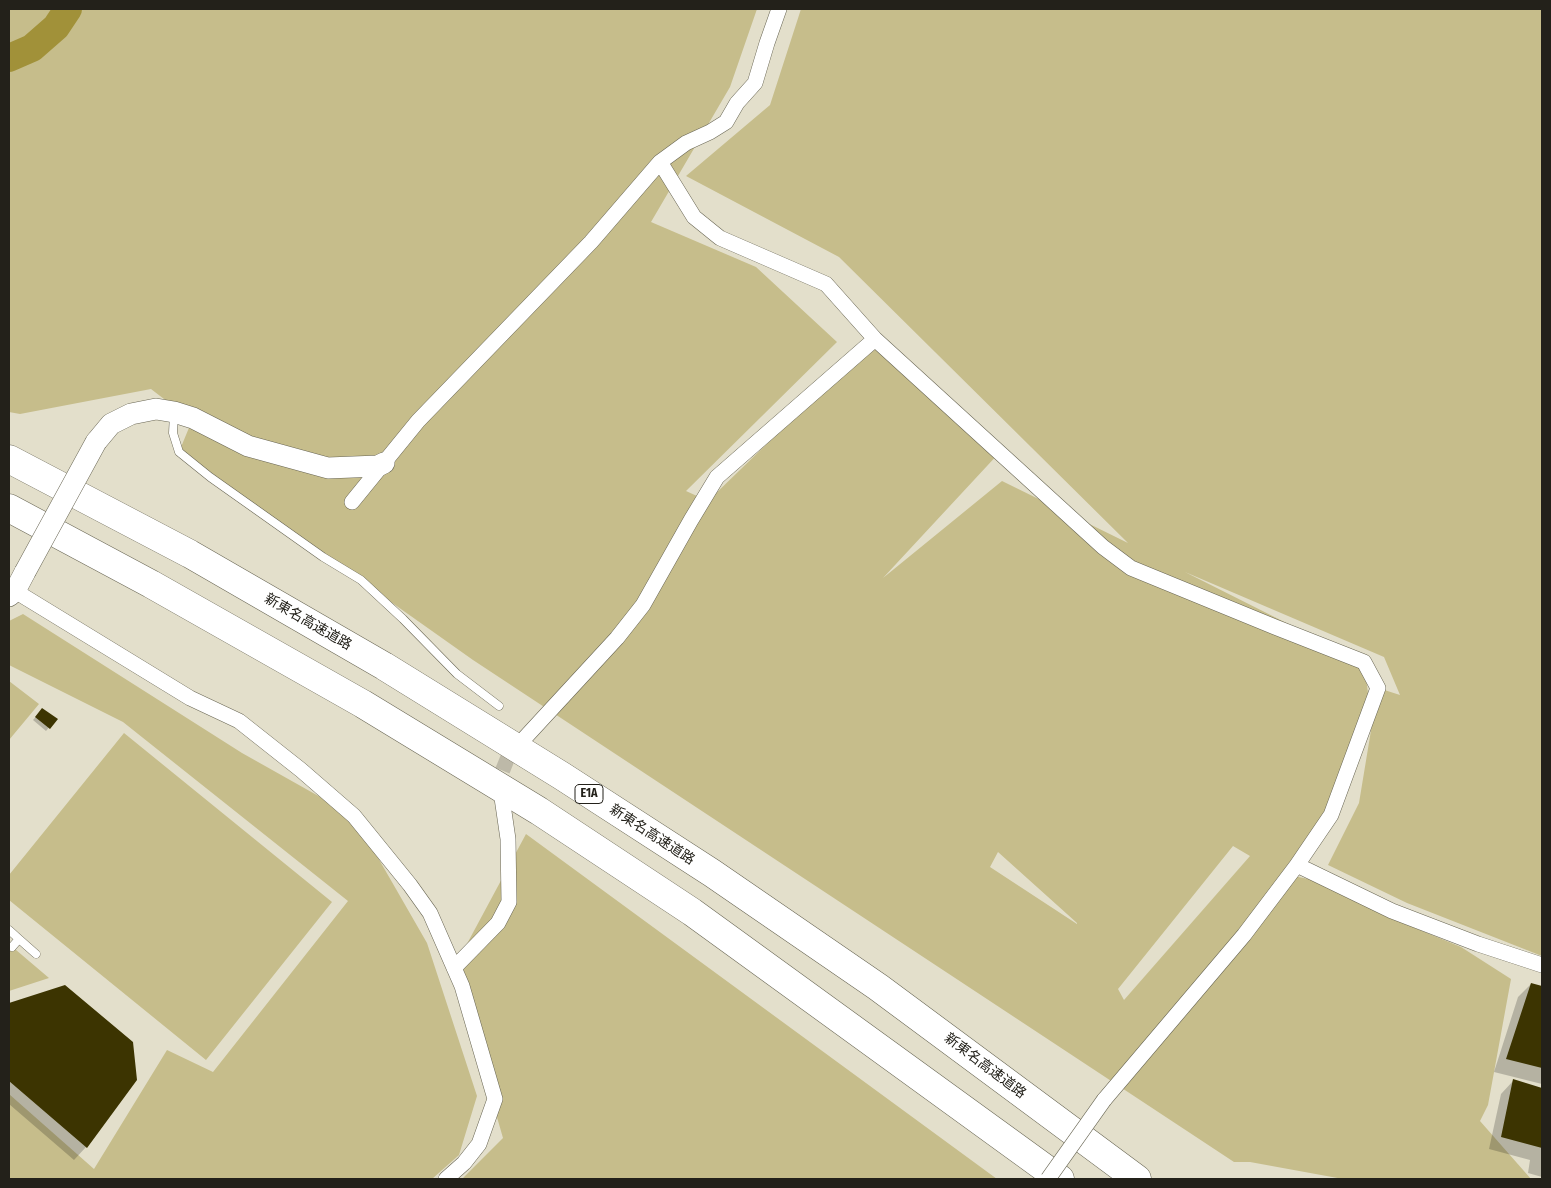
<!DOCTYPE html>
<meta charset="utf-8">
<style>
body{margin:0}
#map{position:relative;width:1551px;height:1188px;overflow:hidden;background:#e3dfcb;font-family:"Fira Sans Condensed",sans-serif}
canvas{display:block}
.frame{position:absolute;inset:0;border:10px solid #23211a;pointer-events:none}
</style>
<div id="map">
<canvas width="1551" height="1188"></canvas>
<div class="frame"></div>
</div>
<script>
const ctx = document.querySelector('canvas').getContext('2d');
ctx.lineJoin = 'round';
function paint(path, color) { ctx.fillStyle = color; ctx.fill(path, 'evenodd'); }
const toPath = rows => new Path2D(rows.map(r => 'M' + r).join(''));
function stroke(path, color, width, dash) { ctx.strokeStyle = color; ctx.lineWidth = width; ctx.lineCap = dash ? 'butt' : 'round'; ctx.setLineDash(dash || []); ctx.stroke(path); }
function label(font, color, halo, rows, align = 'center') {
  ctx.font = font + ' "Fira Sans Condensed","Noto Sans JP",sans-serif'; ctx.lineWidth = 5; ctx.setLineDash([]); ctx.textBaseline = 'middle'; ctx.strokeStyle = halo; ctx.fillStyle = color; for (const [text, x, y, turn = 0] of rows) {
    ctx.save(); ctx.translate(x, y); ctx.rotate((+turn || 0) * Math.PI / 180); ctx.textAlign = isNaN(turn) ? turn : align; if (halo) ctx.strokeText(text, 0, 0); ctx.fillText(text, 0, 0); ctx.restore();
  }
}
paint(toPath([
 [9,9,757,9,730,87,651,222,756,267,837,342,686,491,708,501,875,339,1000,452,883,578,1002,481,1128,543,839,257,686,176,770,105,801,9,1542,9,1542,956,1407,903,1328,865,1359,803,1378,688,1400,695,1384,657,1185,572,1364,662,1370,709,1331,815,1284,874,1313,880,1398,921,1461,947,1511,979,1488,1105,1480,1121,1531,1179,1343,1179,1250,1162,1234,1162,473,660,179,452,193,418,177,409,151,389,20,414,9,412],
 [1233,846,1250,856,1124,1000,1118,989],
 [998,852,1077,923,1077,924,990,867],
 [23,614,242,753,354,816,427,943,477,1096,459,1155,432,1179,9,1179,9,1094,94,1169,167,1050,213,1072,348,901,123,722,9,665,9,621],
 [9,681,39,704,9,740],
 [124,733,332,902,206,1060,9,900,9,875],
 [526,834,997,1179,462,1179,503,1138,454,968],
 [9,944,49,978,9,991]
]), '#c6bd8b');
paint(toPath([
 [40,712,56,719,46,731,33,720],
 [1531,984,1542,987,1542,1084,1494,1072,1518,997],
 [65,987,86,1147,74,1160,9,1104,9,1004],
 [1513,1081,1542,1089,1542,1177,1528,1173,1530,1160,1489,1149,1501,1094]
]), '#0003');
stroke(toPath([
 [9,58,32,48,56,27,68,9]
]), '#a19139', 28);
paint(toPath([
 [42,708,58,719,50,729,35,717],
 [1531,983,1542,986,1542,1068,1506,1059],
 [65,985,133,1042,137,1080,87,1148,9,1081,9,1003],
 [1513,1079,1542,1088,1542,1148,1501,1137]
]), '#3c3401');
stroke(toPath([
 [502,793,500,777,508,757,520,744]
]), '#bdb9a8', 15, [15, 8]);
const lane = toPath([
 [174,414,173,433,179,452,210,477,323,557,361,580,403,619,457,674,499,706],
 [9,930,19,939,12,947],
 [19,939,36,954]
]);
const street = toPath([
 [660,162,694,217,720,238,826,284,875,339,1103,547,1131,568,1275,627,1364,662,1378,688,1331,815,1297,865],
 [352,502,418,421,591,242,660,162,686,143,710,132,726,122,737,103,755,83,767,43,779,9],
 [15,591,190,698,239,721,301,770,354,816,410,885,430,913,462,986,495,1099,479,1144,464,1163,446,1179],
 [522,741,617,638,643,605,691,520,717,477,875,339],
 [454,968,498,923,509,902,508,839,502,798],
 [1104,1100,1244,935,1297,865,1392,911,1478,944,1542,965]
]);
const secondary = toPath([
 [96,442,111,424,131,414,156,409,174,412,193,418,248,446,328,468,378,466,384,463],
 [9,596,15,591,25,572]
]);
const highway = toPath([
 [9,459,190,554,384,666,562,776,712,873,878,987,1137,1179],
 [9,508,151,584,363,704,539,811,692,912,1060,1179]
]);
stroke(lane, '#696654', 9);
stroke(street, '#696654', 16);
stroke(secondary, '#696654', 22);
stroke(highway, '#696654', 29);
stroke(lane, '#fff', 8);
stroke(street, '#fff', 15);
stroke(secondary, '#fff', 21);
stroke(highway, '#fff', 28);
const streetBridge = toPath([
 [1048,1179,1104,1100]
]);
const secondaryBridge = toPath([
 [25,572,96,442]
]);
stroke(streetBridge, '#696654', 16, []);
stroke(secondaryBridge, '#696654', 22, []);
stroke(streetBridge, '#fff', 15);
stroke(secondaryBridge, '#fff', 21);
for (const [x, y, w] of [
 [589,794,28]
]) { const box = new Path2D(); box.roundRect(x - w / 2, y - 9.5, w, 19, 4); ctx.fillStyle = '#fff'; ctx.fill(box); stroke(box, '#23211a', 1); }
label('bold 12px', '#23211a', null, [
 ["E1A",589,794]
]);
label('14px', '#23211a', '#fff', [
 ["新東名高速道路",308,622,30],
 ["新東名高速道路",652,835,33],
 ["新東名高速道路",985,1066,37]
]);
</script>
